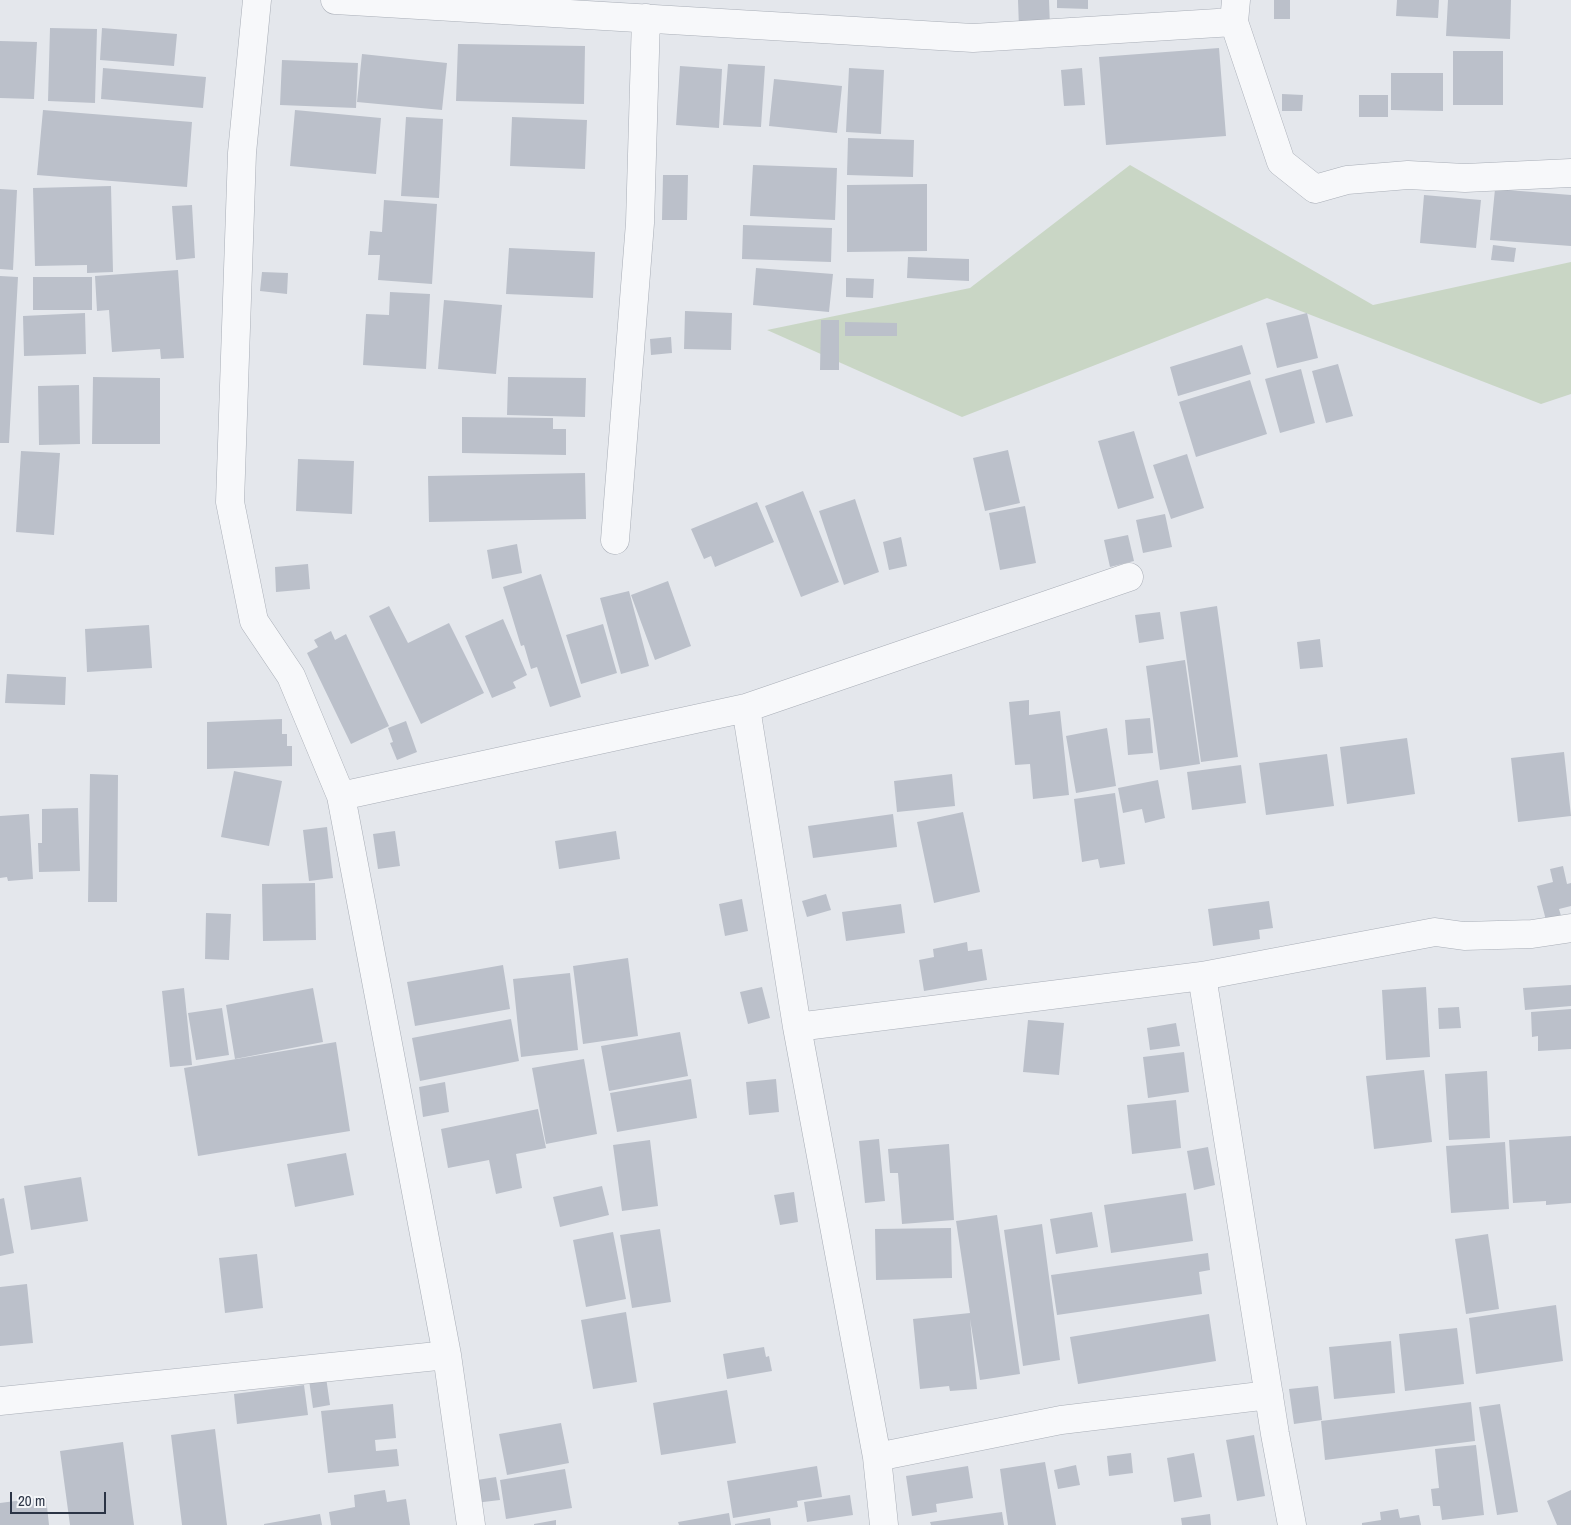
<!DOCTYPE html>
<style>
body{margin:0}
#map{position:relative;width:1571px;height:1525px;overflow:hidden;background:#e4e7ec;font-family:"Archivo Narrow",sans-serif}
canvas{display:block}
.scale{position:absolute;left:10px;top:1492px;width:96px;height:22px;box-sizing:border-box;border:2px solid #2b3445;border-top:0;padding-left:6px;font-size:15px;line-height:18px;white-space:nowrap;color:#2b3445;-webkit-text-stroke:4px #f4f6f9;paint-order:stroke}
</style>
<div id="map">
<canvas width="1571" height="1525"></canvas>
<div class="scale">20 m</div>
</div>
<script>
const ctx = document.querySelector('canvas').getContext('2d');
ctx.lineJoin = 'round';
function paint(path, color) { ctx.fillStyle = color; ctx.fill(path, 'evenodd'); }
const toPath = rows => new Path2D(rows.map(r => 'M' + r).join(''));
function stroke(path, color, width, dash) { ctx.strokeStyle = color; ctx.lineWidth = width; ctx.lineCap = dash ? 'butt' : 'round'; ctx.setLineDash(dash || []); ctx.stroke(path); }
paint(toPath([
 [1130,165,1373,305,1571,262,1571,394,1541,404,1267,298,962,417,767,330,970,288]
]), '#c9d6c5');
paint(toPath([
 [1018,0,1049,0,1050,27,1019,28],
 [1057,0,1088,0,1088,9,1057,8],
 [1274,0,1290,0,1290,19,1274,19],
 [1397,0,1439,0,1438,18,1396,16],
 [1448,0,1511,0,1510,39,1446,36],
 [50,28,97,29,95,103,48,101],
 [102,28,177,34,174,66,100,60],
 [0,41,37,42,34,99,0,98],
 [458,44,585,46,584,104,456,101],
 [1219,48,1226,136,1106,145,1099,57],
 [1453,51,1503,51,1503,105,1453,105],
 [362,54,447,63,442,110,357,102],
 [282,60,358,63,356,108,280,105],
 [728,64,765,66,761,127,723,125],
 [680,66,722,69,719,128,676,125],
 [103,68,206,77,203,108,101,99],
 [849,68,884,70,881,134,846,132],
 [1082,68,1085,105,1064,106,1061,70],
 [1391,73,1443,73,1443,111,1391,110],
 [774,79,842,86,837,133,769,126],
 [1282,94,1303,95,1302,111,1282,111],
 [1359,95,1388,95,1388,117,1359,117],
 [43,110,192,122,187,187,37,175],
 [295,110,381,118,376,174,290,166],
 [406,117,443,119,439,198,401,196],
 [512,117,587,120,585,169,510,166],
 [848,138,914,140,913,177,847,175],
 [753,165,837,168,835,220,750,216],
 [663,175,688,175,687,220,662,220],
 [927,184,927,251,847,252,847,185],
 [111,186,113,272,87,273,87,265,35,266,33,188],
 [0,189,17,190,13,270,0,269],
 [1495,189,1571,195,1571,246,1490,240],
 [1424,195,1481,200,1476,248,1420,243],
 [384,200,437,204,432,284,378,280,380,255,368,255,370,231,382,232],
 [192,205,195,258,176,260,172,206],
 [743,225,832,228,831,262,742,259],
 [1493,245,1516,248,1514,262,1491,260],
 [509,248,595,252,593,298,506,294],
 [908,257,969,259,969,281,907,278],
 [756,268,833,274,829,312,753,305],
 [178,270,184,358,161,359,160,349,112,352,109,310,97,311,95,276],
 [262,272,288,273,287,294,260,291],
 [0,276,18,277,9,443,0,443],
 [33,277,92,277,92,310,33,310],
 [846,278,874,279,873,298,846,297],
 [390,292,430,294,426,369,363,365,366,314,389,315],
 [444,300,502,305,496,374,438,369],
 [685,311,732,313,731,350,684,349],
 [85,313,86,354,24,356,23,316],
 [1307,313,1318,358,1277,368,1266,323],
 [821,320,839,320,839,370,820,370],
 [845,322,897,323,897,336,845,336],
 [671,337,672,353,651,355,650,339],
 [1242,345,1251,374,1178,396,1170,367],
 [1338,364,1353,416,1326,423,1312,371],
 [1301,369,1315,423,1280,433,1265,379],
 [93,377,160,378,160,444,92,444],
 [508,377,586,378,585,417,507,415],
 [1250,380,1267,434,1196,457,1179,402],
 [79,385,80,444,39,445,38,386],
 [462,417,553,418,553,429,566,429,566,455,462,453],
 [1134,431,1154,498,1118,509,1098,441],
 [1008,450,1020,503,985,511,973,458],
 [21,451,60,453,54,535,16,532],
 [1187,454,1204,508,1171,519,1153,465],
 [298,459,354,461,352,514,296,511],
 [585,473,586,519,429,522,428,476],
 [803,491,839,582,801,597,765,506],
 [855,499,879,572,844,585,819,511],
 [757,502,774,542,715,567,711,556,704,559,691,529],
 [1025,506,1036,563,1000,570,989,513],
 [1165,514,1172,547,1143,553,1136,520],
 [1128,535,1134,561,1110,567,1104,540],
 [901,537,907,566,889,570,883,542],
 [517,544,522,573,492,579,487,550],
 [308,564,310,589,276,592,275,567],
 [541,574,581,697,550,707,537,667,531,669,524,645,521,646,503,587],
 [668,581,691,646,655,660,631,595],
 [629,591,649,666,621,674,600,598],
 [389,606,408,643,449,623,484,693,421,724,369,616],
 [1217,606,1238,757,1201,762,1180,612],
 [1160,612,1164,639,1139,643,1135,615],
 [503,619,527,675,513,682,516,688,492,698,465,636],
 [603,624,617,673,581,684,566,635],
 [149,625,152,668,87,672,85,629],
 [331,631,335,640,346,634,389,726,351,744,307,653,318,647,314,640],
 [1320,639,1323,667,1300,669,1297,642],
 [1185,660,1200,764,1160,770,1146,666],
 [7,674,66,677,65,705,5,703],
 [1029,700,1029,715,1060,711,1069,795,1033,799,1030,764,1015,765,1009,702],
 [1150,718,1153,753,1128,755,1125,720],
 [282,719,282,734,287,734,287,746,292,746,292,766,207,769,207,722],
 [406,721,417,752,397,760,390,743,393,742,388,728],
 [1107,728,1116,786,1076,793,1066,736],
 [1407,738,1415,794,1347,804,1340,747],
 [1564,752,1571,816,1518,822,1511,758],
 [1327,754,1334,806,1266,815,1259,763],
 [1241,765,1246,803,1192,810,1187,772],
 [234,771,282,781,269,846,221,837],
 [90,774,118,775,117,902,88,902],
 [952,774,955,806,897,812,894,781],
 [1158,780,1165,818,1145,823,1142,809,1123,813,1118,788],
 [1115,793,1125,864,1100,868,1098,859,1082,862,1074,799],
 [78,808,80,871,39,872,38,843,42,843,42,809],
 [963,812,980,892,934,903,917,822],
 [29,814,33,879,8,881,7,877,0,878,0,816],
 [893,814,897,847,813,858,808,826],
 [327,827,333,878,309,881,303,830],
 [395,831,400,866,378,869,373,834],
 [616,831,620,859,559,869,555,841],
 [1563,866,1567,884,1571,883,1571,906,1559,909,1562,919,1547,924,1537,886,1553,882,1550,869],
 [315,883,316,940,263,941,262,884],
 [826,894,831,910,807,917,802,901],
 [742,899,748,931,725,936,719,904],
 [1269,901,1273,928,1259,930,1260,939,1213,946,1208,909],
 [901,904,905,933,846,941,842,912],
 [206,913,231,914,229,960,205,959],
 [967,942,968,951,982,949,987,980,924,991,919,960,934,957,933,949],
 [628,958,638,1036,583,1044,573,966],
 [503,965,510,1009,415,1026,407,982],
 [570,973,578,1050,521,1057,513,979],
 [1571,985,1571,1006,1525,1010,1523,988],
 [762,987,770,1018,748,1024,740,992],
 [1426,987,1430,1057,1386,1060,1382,990],
 [184,988,192,1065,170,1067,162,991],
 [313,988,323,1042,235,1059,226,1005],
 [1459,1007,1461,1028,1439,1029,1438,1008],
 [222,1008,229,1055,196,1060,188,1013],
 [1571,1009,1571,1049,1538,1051,1538,1036,1532,1037,1531,1012],
 [511,1019,519,1061,420,1081,412,1038],
 [1028,1020,1064,1023,1059,1075,1023,1072],
 [1176,1023,1180,1046,1150,1050,1147,1028],
 [680,1032,688,1076,609,1091,601,1046],
 [336,1042,350,1131,198,1156,184,1068],
 [1184,1052,1189,1092,1148,1098,1143,1057],
 [584,1059,597,1134,546,1144,532,1068],
 [1424,1070,1432,1142,1374,1149,1366,1076],
 [1487,1071,1490,1138,1449,1140,1445,1074],
 [691,1079,697,1118,617,1132,610,1093],
 [776,1079,779,1112,749,1115,746,1082],
 [445,1082,449,1112,423,1117,419,1087],
 [1176,1100,1181,1148,1132,1154,1127,1105],
 [538,1109,546,1148,516,1154,522,1188,496,1194,489,1160,448,1168,441,1129],
 [1571,1136,1571,1203,1546,1205,1546,1201,1513,1203,1509,1140],
 [879,1139,885,1201,865,1203,859,1141],
 [650,1140,658,1206,622,1211,613,1145],
 [1505,1142,1509,1209,1451,1213,1446,1146],
 [949,1144,954,1220,902,1224,898,1173,890,1173,888,1149],
 [1208,1147,1215,1185,1194,1190,1187,1151],
 [346,1153,354,1195,295,1207,287,1164],
 [81,1177,88,1221,31,1230,24,1186],
 [602,1186,609,1215,560,1227,553,1197],
 [794,1192,798,1222,780,1225,774,1195],
 [1186,1193,1193,1241,1111,1253,1104,1205],
 [4,1198,14,1253,0,1256,0,1199],
 [1092,1212,1098,1247,1056,1254,1050,1219],
 [997,1215,1020,1374,980,1380,970,1319,977,1389,950,1391,949,1386,920,1389,913,1319,970,1313,956,1221],
 [1042,1224,1060,1360,1023,1366,1004,1230],
 [951,1228,952,1278,876,1280,875,1229],
 [660,1229,671,1302,632,1308,620,1235],
 [613,1232,626,1299,586,1307,573,1240],
 [1488,1234,1499,1309,1466,1314,1455,1239],
 [1208,1253,1210,1270,1199,1272,1202,1294,1057,1315,1051,1275],
 [257,1254,263,1308,225,1313,219,1258],
 [27,1284,33,1343,0,1346,0,1287],
 [1556,1305,1563,1361,1476,1374,1469,1318],
 [626,1312,637,1382,593,1389,581,1320],
 [1209,1314,1216,1361,1078,1384,1070,1337],
 [1457,1328,1464,1384,1405,1391,1399,1334],
 [1391,1341,1395,1393,1334,1399,1329,1347],
 [764,1347,766,1357,769,1356,772,1371,727,1379,723,1354],
 [326,1377,330,1405,313,1408,309,1380],
 [304,1385,308,1415,237,1424,234,1394],
 [1318,1386,1322,1420,1294,1424,1289,1389],
 [727,1390,736,1443,661,1455,653,1403],
 [1471,1402,1475,1441,1325,1460,1321,1421],
 [393,1404,396,1438,375,1440,376,1451,397,1449,399,1466,328,1473,321,1411],
 [1500,1404,1518,1512,1497,1515,1479,1407],
 [561,1423,569,1463,507,1475,499,1434],
 [215,1429,227,1525,182,1525,171,1435],
 [1254,1435,1265,1496,1237,1501,1226,1440],
 [123,1442,134,1525,70,1525,60,1451],
 [1476,1445,1484,1515,1442,1520,1440,1506,1433,1506,1431,1489,1439,1488,1435,1449],
 [1131,1453,1133,1473,1109,1476,1107,1456],
 [1194,1453,1202,1497,1174,1502,1167,1458],
 [1045,1462,1056,1525,1008,1525,1000,1469],
 [1076,1465,1080,1485,1058,1489,1054,1470],
 [817,1466,822,1497,797,1501,798,1507,733,1518,727,1481],
 [968,1466,973,1498,936,1504,937,1512,912,1516,906,1476],
 [565,1469,572,1508,506,1519,500,1480],
 [496,1477,500,1500,475,1503,471,1481],
 [385,1490,387,1502,406,1499,410,1525,331,1525,329,1512,355,1507,354,1495],
 [1571,1490,1571,1525,1557,1525,1547,1501],
 [850,1495,853,1515,807,1522,804,1502],
 [46,1497,49,1525,0,1525,0,1503],
 [1398,1509,1400,1518,1419,1515,1421,1525,1362,1525,1362,1523,1381,1520,1380,1512],
 [1002,1512,1004,1525,931,1525,930,1522],
 [729,1513,731,1525,679,1525,678,1522],
 [320,1514,322,1525,264,1525,264,1524],
 [1210,1514,1211,1525,1182,1525,1181,1518],
 [770,1518,771,1525,735,1525,735,1524],
 [556,1520,556,1525,534,1525,534,1524]
]), '#bbc0ca');
const street = toPath([
 [257,0,242,153,230,502,254,621,291,676,341,796,447,1355,471,1525],
 [335,0,973,38,1234,22],
 [1236,0,1234,22,1281,162,1315,189,1347,180,1408,175,1465,178,1571,173],
 [615,540,640,223,646,18],
 [746,708,797,1027,877,1457,884,1525],
 [341,796,746,708,1129,577],
 [1202,976,1275,1434,1292,1525],
 [797,1027,1202,976,1435,932,1464,936,1532,934,1571,928],
 [0,1401,447,1355],
 [877,1457,1061,1420,1269,1395]
]);
stroke(street, '#a9aeb7', 29);
stroke(street, '#f7f8fa', 28);
</script>
